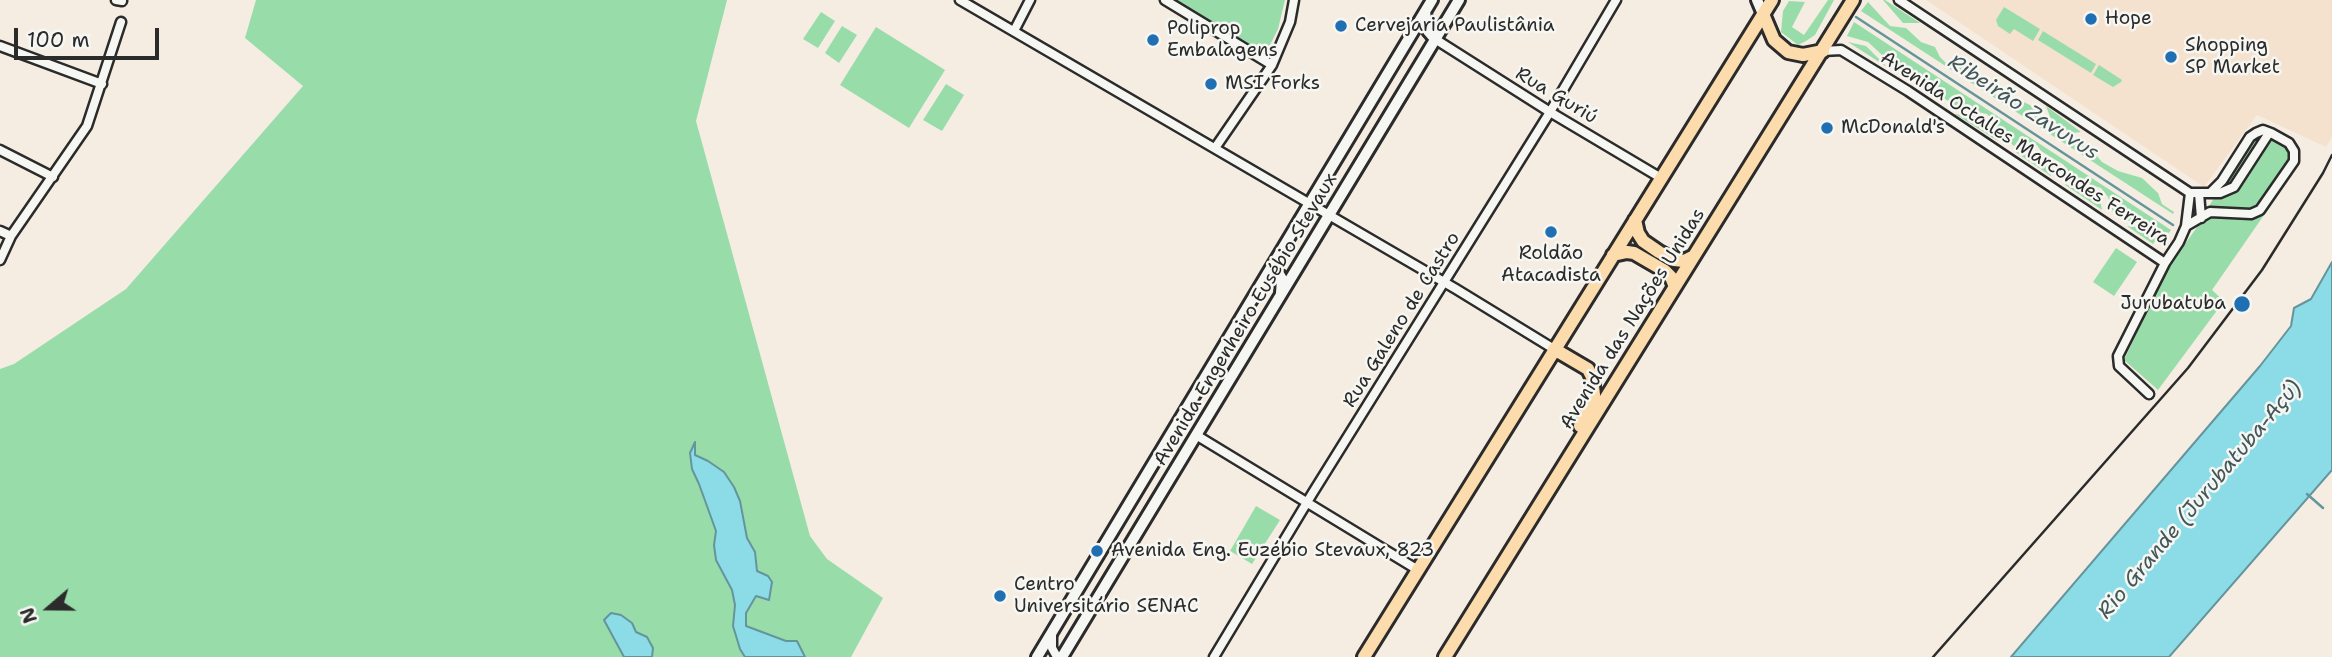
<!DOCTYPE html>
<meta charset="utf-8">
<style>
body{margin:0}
#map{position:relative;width:2332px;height:657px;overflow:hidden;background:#f5ede2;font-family:"Shantell Sans",sans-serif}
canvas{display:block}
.north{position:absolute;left:14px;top:573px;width:70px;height:70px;-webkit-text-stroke:5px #f6f6f2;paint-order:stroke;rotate:250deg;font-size:19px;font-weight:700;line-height:28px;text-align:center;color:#2b2b2b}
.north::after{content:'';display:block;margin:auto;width:24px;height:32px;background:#2b2b2b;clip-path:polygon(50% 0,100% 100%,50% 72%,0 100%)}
.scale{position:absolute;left:14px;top:28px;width:145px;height:32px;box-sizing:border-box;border:4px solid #2b2b2b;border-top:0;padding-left:9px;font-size:21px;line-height:24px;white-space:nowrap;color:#2b2b2b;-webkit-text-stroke:5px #f6f6f2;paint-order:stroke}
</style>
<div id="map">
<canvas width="2332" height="657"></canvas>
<div class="north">N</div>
<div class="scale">100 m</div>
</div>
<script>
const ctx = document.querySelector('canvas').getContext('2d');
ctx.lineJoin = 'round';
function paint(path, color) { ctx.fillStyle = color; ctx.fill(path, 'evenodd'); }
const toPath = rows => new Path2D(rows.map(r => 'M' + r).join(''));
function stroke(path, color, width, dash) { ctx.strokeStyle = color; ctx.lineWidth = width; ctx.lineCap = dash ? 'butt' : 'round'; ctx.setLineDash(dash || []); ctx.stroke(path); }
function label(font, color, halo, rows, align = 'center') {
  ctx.font = font + ' "Shantell Sans",sans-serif'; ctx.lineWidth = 5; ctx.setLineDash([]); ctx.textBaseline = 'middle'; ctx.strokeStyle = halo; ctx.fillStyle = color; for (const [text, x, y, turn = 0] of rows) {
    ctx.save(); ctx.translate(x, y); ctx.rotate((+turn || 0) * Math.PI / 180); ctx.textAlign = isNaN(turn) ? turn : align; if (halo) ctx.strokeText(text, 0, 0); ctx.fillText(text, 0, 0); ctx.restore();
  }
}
paint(toPath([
 [1926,0,2332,0,2332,137,2326,147,2257,115,2204,187]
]), '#f4e2cf');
paint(toPath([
 [256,0,727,0,696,121,810,536,827,559,883,598,851,657,0,657,0,369,14,364,126,289,303,86,245,38],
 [1174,0,1285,0,1278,29,1266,53],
 [1828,0,1834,0,1815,35,1806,41,1798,45,1781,32,1783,11,1789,1,1805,2,1792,27,1804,35],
 [1883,0,1885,0,1920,23,1903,23],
 [1868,2,1890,26,1906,28,1921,42,1935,47,1940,57,1947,64,1967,68,1977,73,1995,93,2011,96,2030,105,2053,130,2084,141,2102,162,2118,171,2142,178,2158,193,2162,204,2174,212,2173,214,1861,11],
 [2004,7,2040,29,2033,41,2014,29,2010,34,1998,26,1996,20],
 [821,12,835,21,818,48,803,39],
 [1854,22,2171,230,2169,233,2161,231,2146,221,2132,223,2112,210,2108,197,2101,188,2067,178,2064,165,2041,151,2037,145,2030,148,2014,146,2000,134,1994,122,1987,114,1959,108,1942,97,1934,84,1921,76,1896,68,1868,42,1847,36],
 [842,26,857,35,839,63,825,53],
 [876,27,945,70,909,128,840,85],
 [2043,31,2096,64,2091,73,2038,40],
 [1848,42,1866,46,1887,67],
 [2099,65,2122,80,2121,82,2113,87,2093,75],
 [946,84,964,95,942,131,923,120],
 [2046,106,2081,132,2073,133,2062,129,2050,117],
 [1955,114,1978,117,1985,120,1998,141],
 [2263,130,2289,143,2294,161,2267,203,2271,205,2212,290,2224,301,2158,390,2124,360,2165,272,2195,230,2250,137],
 [2014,151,2026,152,2038,157,2051,170,2051,176],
 [2064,184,2093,192,2100,200,2102,210],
 [2127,226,2146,228,2166,239,2163,243,2157,239,2153,244],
 [2116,248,2137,262,2114,296,2093,282],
 [1256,506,1280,520,1252,564,1230,551]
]), '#98dda9');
const water = toPath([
 [2332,262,2332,470,2169,657,2011,657,2260,366,2291,326,2294,308,2311,299,2332,262],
 [695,442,695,455,708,461,724,472,734,487,740,501,747,538,755,552,757,571,768,576,772,582,769,600,756,596,746,613,746,626,786,641,797,641,805,657,745,657,740,649,733,626,735,605,732,590,716,560,714,545,716,531,699,484,692,469,690,453,695,442],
 [611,613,621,615,632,623,636,632,647,637,653,648,652,657,624,657,604,620,611,613]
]);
paint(water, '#8cdce8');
stroke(water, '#65959c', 2);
stroke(toPath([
 [1856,17,2173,225],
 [2307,494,2323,508]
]), '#65959c', 2.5);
const minor = toPath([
 [116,0,122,1],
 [960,0,1456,289,1554,349],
 [1165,0,1272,65],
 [1899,0,2190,193],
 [1014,31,1030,0],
 [1435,39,1550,112,1661,178],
 [0,46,102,84],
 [1823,51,1841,50,1908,91,2165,263],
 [1215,148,1272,65,1290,22,1294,0],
 [0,150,53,177],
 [2199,193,2201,218],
 [2210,193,2220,193,2234,187,2269,133],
 [2186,226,2210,212,2251,214,2260,210,2294,161,2294,151,2289,143,2271,133,2263,130,2256,133,2250,137,2222,181,2210,193,2190,193],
 [0,231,11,236],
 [0,260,11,236,87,126,121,22],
 [2149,394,2119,366,2118,356,2165,263,2179,242,2186,226,2190,193],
 [1196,435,1418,570],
 [1052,634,1052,648,1057,657],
 [1214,657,1312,494,1550,112,1616,0]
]);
const secondary = toPath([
 [1757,0,1763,14],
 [1425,12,1428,31,1435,39],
 [1273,264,1282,279,1281,293],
 [1037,657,1432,0],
 [1062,657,1459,0]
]);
const trunk = toPath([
 [1763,14,1774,40,1788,52,1803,55,1823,51],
 [1635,220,1638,233,1643,241,1659,252,1674,260,1684,261,1694,256],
 [1613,255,1627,252,1634,253,1665,271,1671,277,1675,287],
 [1554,349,1588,369,1592,377,1594,395,1580,426],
 [1364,657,1772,0],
 [1445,657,1853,0]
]);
stroke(minor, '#2b2b2b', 13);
stroke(secondary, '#2b2b2b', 16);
stroke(trunk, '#2b2b2b', 18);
stroke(minor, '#f6f6f2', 8);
stroke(secondary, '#f6f6f2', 10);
stroke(trunk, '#fcdcac', 12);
stroke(toPath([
 [1933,657,2188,368,2262,270,2323,173,2332,155]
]), '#2b2b2b', 2.5);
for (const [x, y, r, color] of [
 [2091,19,7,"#1f6fb2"],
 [1341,26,7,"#1f6fb2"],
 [1153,40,7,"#1f6fb2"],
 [2171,57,7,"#1f6fb2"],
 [1211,84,7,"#1f6fb2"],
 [1827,128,7,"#1f6fb2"],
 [1551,232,7,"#1f6fb2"],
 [2242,304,9,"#1f6fb2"],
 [1097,551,7,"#1f6fb2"],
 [1000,596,7,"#1f6fb2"]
]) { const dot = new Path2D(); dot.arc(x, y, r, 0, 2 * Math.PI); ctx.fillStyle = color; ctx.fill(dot); stroke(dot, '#f6f6f2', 2.5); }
label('19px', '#2b2b2b', '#f6f6f2', [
 ["Hope",2105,19],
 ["Cervejaria Paulistânia",1355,26],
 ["Poliprop",1167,29],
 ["Embalagens",1167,51],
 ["Shopping",2185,46],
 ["SP Market",2185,68],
 ["MSI Forks",1225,84],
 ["McDonald's",1841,128],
 ["Roldão",1551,254,"center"],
 ["Atacadista",1551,276,"center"],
 ["Jurubatuba",2226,304,"right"],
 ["Avenida Eng. Euzébio Stevaux, 823",1111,551],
 ["Centro",1014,585],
 ["Universitário SENAC",1014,607]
], 'left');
label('19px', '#2b2b2b', '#f6f6f2', [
 ["Rua Guriú",1556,96,31],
 ["Avenida Octalles Marcondes Ferreira",2025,149,33],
 ["Avenida das Nações Unidas",1633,319,-58],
 ["Avenida Engenheiro Eusébio Stevaux",1246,320,-59],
 ["Rua Galeno de Castro",1402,320,-58]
]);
label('italic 21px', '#43575a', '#f6f6f2', [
 ["Ribeirão Zavuvus",2023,108,33],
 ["Rio Grande (Jurubatuba-Açú)",2200,500,-50]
]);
</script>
